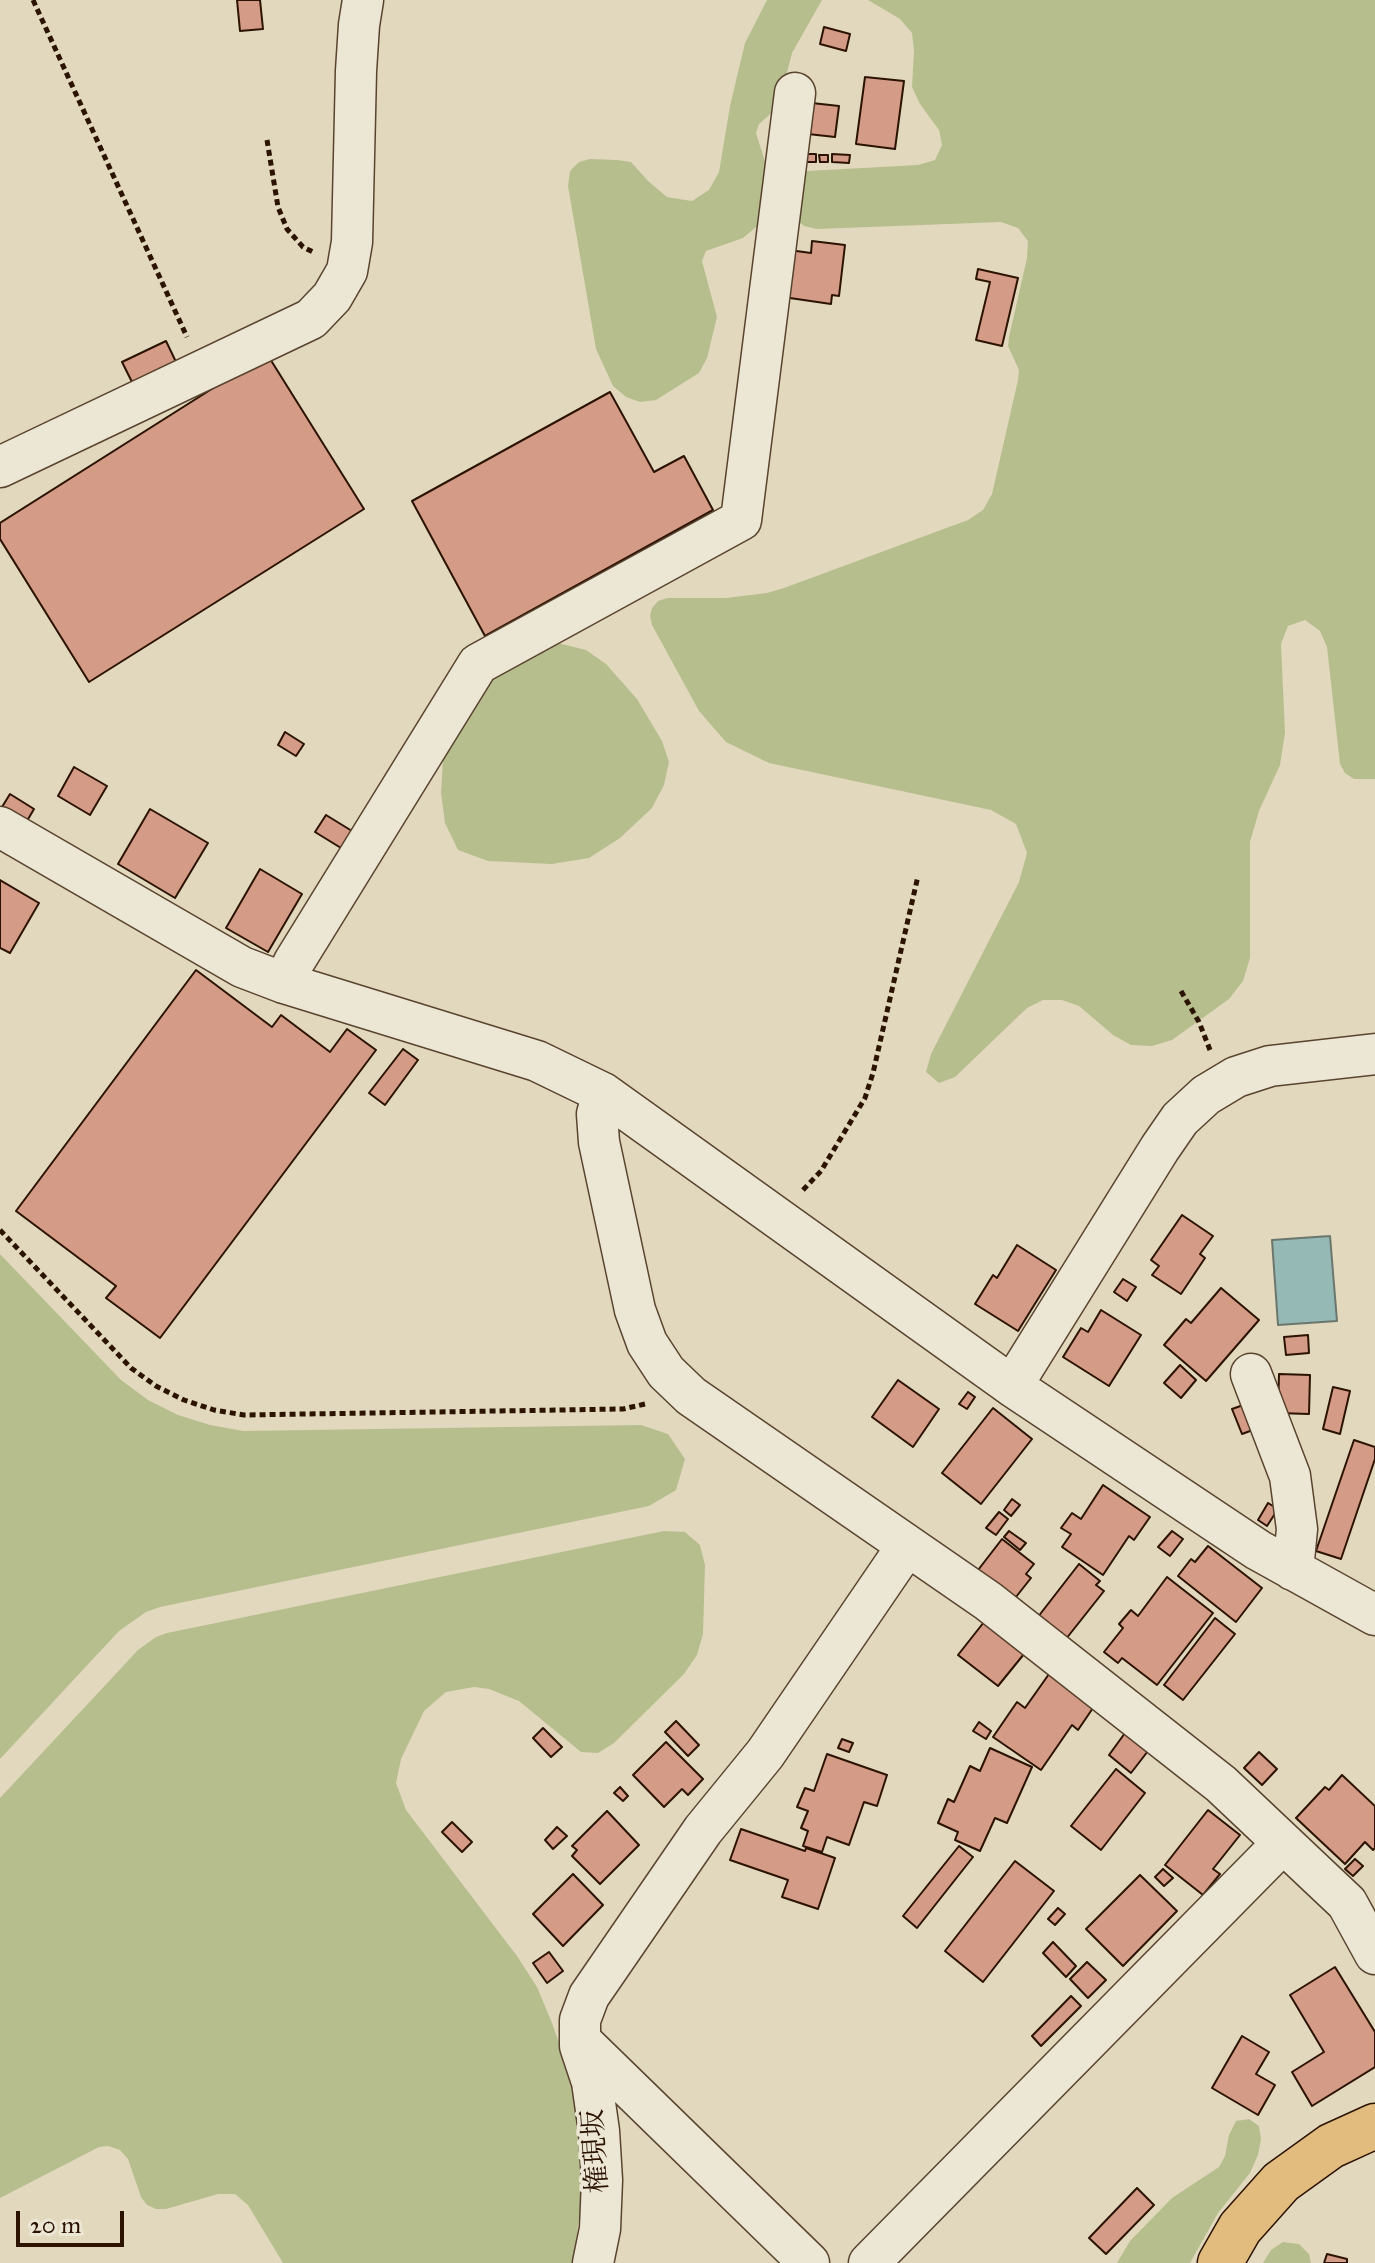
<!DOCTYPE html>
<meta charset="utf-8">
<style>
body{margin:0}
#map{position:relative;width:1375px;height:2263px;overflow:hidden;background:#e2d8bd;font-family:"IM FELL Great Primer",serif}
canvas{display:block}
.scale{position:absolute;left:16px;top:2211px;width:108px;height:36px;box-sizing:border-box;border:4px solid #2b1300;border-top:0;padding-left:10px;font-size:24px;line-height:28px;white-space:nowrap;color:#2b1300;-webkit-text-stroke:6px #ece6d4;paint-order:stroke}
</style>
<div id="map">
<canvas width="1375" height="2263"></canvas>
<div class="scale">20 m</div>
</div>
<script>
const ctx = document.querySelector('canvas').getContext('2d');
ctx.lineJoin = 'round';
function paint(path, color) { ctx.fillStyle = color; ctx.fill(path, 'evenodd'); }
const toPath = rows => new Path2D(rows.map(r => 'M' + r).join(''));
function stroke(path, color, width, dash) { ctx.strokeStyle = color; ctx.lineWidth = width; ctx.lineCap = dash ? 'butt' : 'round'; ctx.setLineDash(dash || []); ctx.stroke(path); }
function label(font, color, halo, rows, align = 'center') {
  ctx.font = font + ' "IM FELL Great Primer","Noto Serif JP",serif'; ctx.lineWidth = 7; ctx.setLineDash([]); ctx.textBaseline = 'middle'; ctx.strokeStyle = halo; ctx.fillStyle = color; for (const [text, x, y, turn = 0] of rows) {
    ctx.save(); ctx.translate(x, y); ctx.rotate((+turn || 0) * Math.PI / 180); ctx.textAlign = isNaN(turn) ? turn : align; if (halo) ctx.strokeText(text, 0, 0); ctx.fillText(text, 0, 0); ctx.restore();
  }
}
paint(toPath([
 [767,0,822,0,792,53,778,107,759,124,756,133,767,168,762,222,743,238,706,251,702,261,717,317,707,358,699,373,656,400,640,402,626,397,613,386,596,349,568,186,570,171,579,162,590,159,617,160,631,162,648,181,667,197,692,201,709,190,719,172,730,106,745,43],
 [868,0,1375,0,1375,779,1354,779,1345,773,1340,764,1327,647,1320,631,1305,620,1288,626,1281,644,1285,733,1280,765,1259,811,1250,842,1250,958,1243,981,1229,999,1172,1040,1152,1046,1131,1045,1113,1035,1079,1006,1062,1000,1043,1000,1027,1008,955,1077,939,1083,926,1072,931,1054,1019,882,1027,853,1016,824,991,810,769,763,726,742,699,711,652,625,650,616,652,608,658,601,667,598,726,598,767,593,784,588,968,520,983,510,992,494,1018,380,1019,370,1008,346,1009,337,1027,258,1028,241,1018,228,1001,222,817,229,804,226,796,219,800,178,807,171,918,165,935,160,942,145,939,130,920,104,912,87,914,51,912,33,900,19],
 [558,643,586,650,606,664,637,699,662,741,669,762,664,785,652,808,620,838,589,858,552,864,488,861,458,850,445,823,441,793,443,759,489,678,535,649],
 [0,1254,121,1380,148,1400,178,1415,210,1425,243,1431,641,1425,668,1434,685,1459,676,1490,649,1506,160,1607,146,1612,119,1631,0,1759],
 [664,1531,685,1532,700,1545,705,1565,703,1634,697,1655,684,1674,614,1743,598,1753,581,1752,519,1701,489,1689,474,1687,446,1692,424,1711,401,1759,396,1783,406,1810,517,1956,537,1987,552,2023,574,2086,581,2133,583,2179,574,2263,283,2263,248,2205,235,2194,218,2194,166,2209,156,2209,147,2205,141,2197,128,2159,120,2150,108,2146,99,2147,0,2198,0,1798,138,1650,156,1637,167,1633],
 [1249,2119,1259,2126,1261,2139,1258,2155,1250,2173,1218,2213,1190,2263,1117,2263,1130,2241,1172,2198,1219,2167,1225,2156,1229,2135,1236,2121],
 [1283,2242,1299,2244,1309,2254,1311,2263,1263,2263,1271,2250]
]), '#b7be8e');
const water = toPath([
 [1330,1236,1337,1321,1278,1325,1272,1240,1330,1236]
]);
paint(water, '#95b9b5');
stroke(water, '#6b776d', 2);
const building = toPath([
 [237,0,260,0,263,29,240,31,237,0],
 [824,27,850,34,846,51,820,44,824,27],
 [865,77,904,81,895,149,856,144,865,77],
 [812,103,839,106,835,137,808,134,812,103],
 [805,154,816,154,816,162,805,162,805,154],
 [832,154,850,155,849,163,832,162,832,154],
 [819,155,828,155,828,162,820,162,819,155],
 [812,241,845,245,839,296,832,295,831,304,783,297,789,250,811,253,812,241],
 [978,269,1018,278,1002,346,976,340,990,282,976,279,978,269],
 [166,341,177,364,133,384,122,362,166,341],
 [267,354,364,509,89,682,0,539,0,523,267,354],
 [610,392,654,472,684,456,713,510,485,636,412,501,610,392],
 [285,732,304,744,296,756,278,745,285,732],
 [74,767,107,786,90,815,58,796,74,767],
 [10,794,34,809,27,821,2,807,10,794],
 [150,809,208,843,175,898,118,864,150,809],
 [326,815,352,831,341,848,315,832,326,815],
 [260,869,302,894,268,952,226,928,260,869],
 [0,880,39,903,10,953,0,948,0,880],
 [196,970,272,1027,281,1015,330,1052,347,1029,376,1050,160,1338,106,1298,116,1286,16,1211,196,970],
 [403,1049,418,1060,385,1105,369,1093,403,1049],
 [1182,1215,1213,1236,1200,1254,1205,1258,1181,1294,1152,1275,1159,1266,1151,1260,1182,1215],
 [1017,1245,1056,1270,1018,1331,975,1304,993,1275,997,1278,1017,1245],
 [1123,1279,1136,1287,1127,1301,1114,1292,1123,1279],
 [1221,1288,1259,1320,1206,1381,1164,1345,1186,1319,1191,1323,1221,1288],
 [1101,1310,1141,1335,1109,1386,1063,1357,1081,1328,1088,1332,1101,1310],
 [1308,1335,1309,1353,1286,1355,1284,1337,1308,1335],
 [1180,1365,1196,1380,1181,1398,1164,1383,1180,1365],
 [1279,1374,1310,1375,1309,1414,1278,1413,1279,1374],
 [898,1380,939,1409,913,1447,872,1417,898,1380],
 [1333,1387,1350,1391,1340,1434,1323,1429,1333,1387],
 [968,1392,975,1397,967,1409,959,1404,968,1392],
 [1249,1403,1258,1428,1242,1434,1232,1409,1249,1403],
 [993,1408,1032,1439,981,1504,942,1473,993,1408],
 [1354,1440,1375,1447,1375,1459,1341,1559,1316,1551,1354,1440],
 [1103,1485,1150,1517,1134,1540,1129,1536,1103,1575,1062,1547,1071,1534,1061,1528,1072,1513,1081,1519,1103,1485],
 [1012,1499,1020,1505,1011,1516,1004,1510,1012,1499],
 [1268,1503,1278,1509,1267,1526,1258,1520,1268,1503],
 [999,1512,1008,1519,996,1535,986,1528,999,1512],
 [1009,1531,1026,1543,1020,1550,1004,1537,1009,1531],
 [1172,1531,1183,1539,1170,1556,1158,1547,1172,1531],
 [1002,1539,1034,1564,1026,1574,1031,1578,1012,1602,975,1574,1002,1539],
 [1208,1546,1262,1588,1236,1622,1178,1576,1191,1559,1195,1562,1208,1546],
 [1079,1564,1100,1581,1096,1585,1104,1591,1062,1644,1034,1622,1079,1564],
 [1167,1577,1213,1613,1157,1685,1122,1658,1118,1663,1104,1652,1123,1628,1119,1624,1131,1610,1138,1616,1167,1577],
 [1215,1618,1235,1634,1183,1700,1164,1685,1215,1618],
 [984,1622,1024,1654,998,1686,958,1655,984,1622],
 [1049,1674,1095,1705,1078,1730,1072,1725,1041,1770,993,1737,1017,1702,1025,1708,1049,1674],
 [676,1721,699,1745,688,1756,665,1732,676,1721],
 [979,1722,991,1731,986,1739,973,1731,979,1722],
 [543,1728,562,1747,551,1757,533,1738,543,1728],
 [1125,1733,1148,1751,1131,1773,1109,1755,1125,1733],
 [842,1739,853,1743,849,1752,838,1748,842,1739],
 [666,1742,703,1779,688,1795,682,1789,664,1807,633,1775,666,1742],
 [990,1748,1032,1767,1007,1823,995,1818,980,1851,955,1840,958,1832,938,1823,948,1799,954,1802,970,1766,980,1771,990,1748],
 [1259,1752,1277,1769,1262,1785,1244,1768,1259,1752],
 [827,1754,887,1775,877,1806,864,1802,849,1845,827,1837,822,1852,803,1846,808,1831,801,1828,808,1811,797,1807,805,1788,814,1791,827,1754],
 [1116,1769,1145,1793,1101,1850,1071,1826,1116,1769],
 [1342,1775,1375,1806,1375,1848,1373,1850,1365,1842,1345,1864,1296,1818,1325,1787,1329,1790,1342,1775],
 [620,1787,628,1796,623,1801,614,1793,620,1787],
 [1208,1810,1240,1835,1213,1869,1220,1874,1203,1895,1165,1865,1208,1810],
 [607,1811,639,1845,600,1884,572,1856,577,1850,572,1846,607,1811],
 [452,1822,472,1842,462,1852,442,1832,452,1822],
 [557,1827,567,1836,553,1849,545,1840,557,1827],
 [741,1829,805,1851,806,1848,835,1858,818,1909,782,1897,788,1880,730,1860,741,1829],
 [959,1846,973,1857,917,1928,903,1916,959,1846],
 [1355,1859,1363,1866,1353,1876,1345,1869,1355,1859],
 [1015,1861,1054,1891,983,1982,945,1951,1015,1861],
 [1163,1869,1173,1878,1164,1886,1155,1877,1163,1869],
 [573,1874,603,1905,563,1946,533,1914,573,1874],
 [1140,1875,1177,1911,1123,1966,1086,1929,1140,1875],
 [1058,1908,1065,1914,1055,1925,1048,1919,1058,1908],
 [1053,1942,1076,1966,1066,1977,1043,1953,1053,1942],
 [549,1952,563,1971,547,1983,533,1963,549,1952],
 [1087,1962,1106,1980,1088,1998,1070,1979,1087,1962],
 [1335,1967,1375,2032,1375,2067,1312,2106,1292,2072,1324,2052,1290,1995,1335,1967],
 [1071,1996,1081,2006,1041,2046,1032,2036,1071,1996],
 [1242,2036,1269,2052,1256,2074,1275,2085,1258,2115,1212,2088,1242,2036],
 [1137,2188,1154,2205,1106,2254,1089,2238,1137,2188],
 [1327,2254,1347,2259,1347,2263,1324,2263,1327,2254]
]);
paint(building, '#d49b86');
stroke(building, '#2b1300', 2);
const minor = toPath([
 [0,467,311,319,332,297,347,271,352,242,356,71,359,25,363,0],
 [0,827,242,967,284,983,537,1061,603,1093,1012,1386,1258,1550,1375,1615],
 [284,983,294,962,478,664,741,520,795,93],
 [603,1093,597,1114,599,1142,635,1310,647,1343,666,1372,691,1396,988,1601,1221,1784,1347,1903,1375,1954],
 [1251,1374,1290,1476,1297,1529,1293,1570],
 [1012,1386,1160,1148,1180,1119,1206,1095,1236,1077,1270,1066,1375,1054],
 [580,2040,809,2263],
 [593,2263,600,2229,602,2180,599,2131,592,2082,580,2046,580,2020,589,1996,703,1830,765,1754,907,1546],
 [869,2263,1283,1843]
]);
const major = toPath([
 [1220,2263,1240,2228,1281,2182,1331,2146,1375,2126]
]);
stroke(minor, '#59442f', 43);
stroke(major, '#2b1300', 47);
stroke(toPath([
 [33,0,187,337],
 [267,140,278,207,287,229,303,247,313,252],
 [1181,991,1199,1022,1210,1050],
 [803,1190,821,1171,865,1098,873,1073,918,876],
 [0,1230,131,1368,156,1386,184,1400,214,1410,244,1415,623,1409,645,1404]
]), '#2b1300', 5, [6, 4]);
stroke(minor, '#ece6d4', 40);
stroke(major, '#e1bc7e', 44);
label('28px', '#2b1300', '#ece6d4', [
 ["権現坂",597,2151,-94]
]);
</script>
